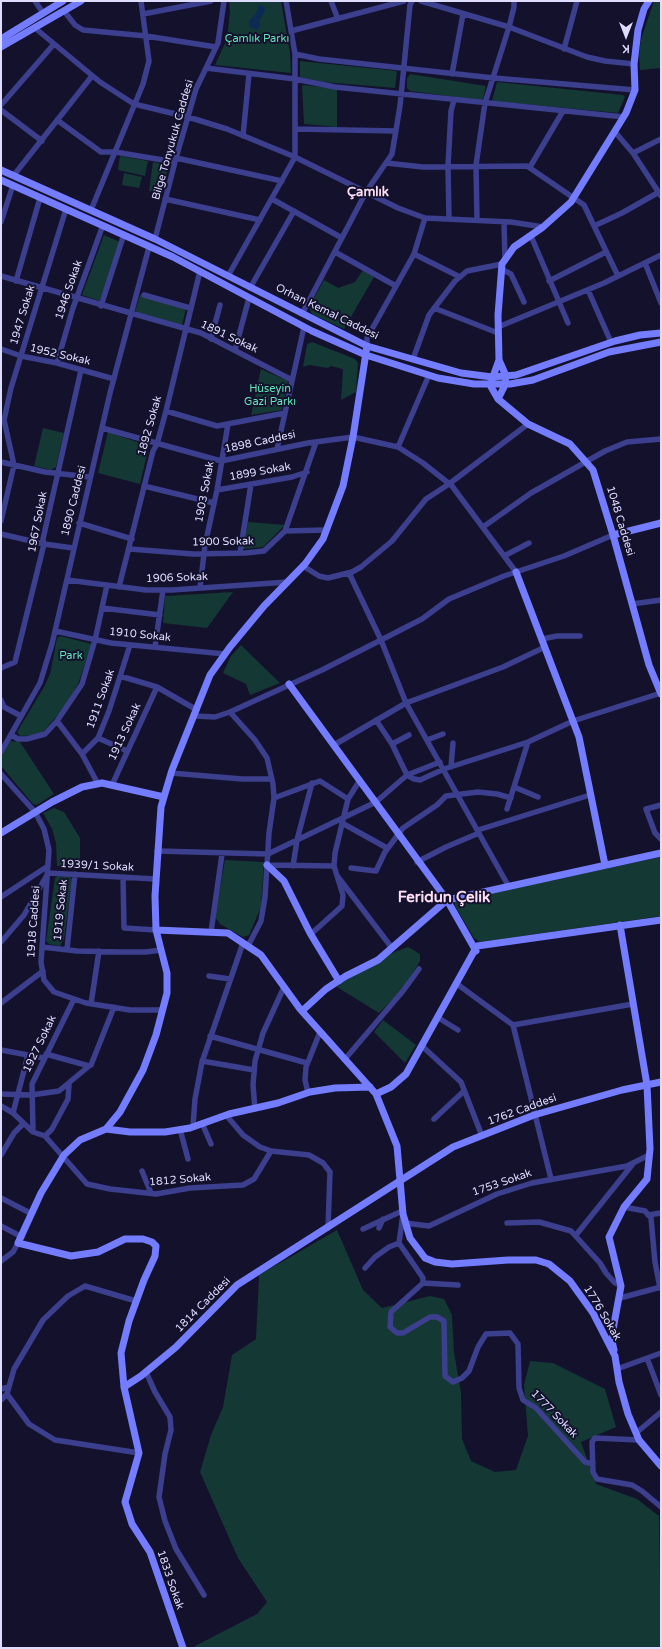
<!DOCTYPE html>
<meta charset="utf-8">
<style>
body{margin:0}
#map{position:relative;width:662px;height:1649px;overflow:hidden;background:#14112d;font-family:"Varela Round",sans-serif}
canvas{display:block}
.frame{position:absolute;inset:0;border:2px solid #deddff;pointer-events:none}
.north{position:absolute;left:606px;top:16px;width:40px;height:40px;-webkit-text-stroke:3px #14112d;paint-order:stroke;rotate:180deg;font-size:11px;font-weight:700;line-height:16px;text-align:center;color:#deddff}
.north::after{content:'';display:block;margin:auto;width:14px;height:18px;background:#deddff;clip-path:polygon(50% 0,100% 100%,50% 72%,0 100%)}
</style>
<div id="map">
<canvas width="662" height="1649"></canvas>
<div class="frame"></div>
<div class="north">K</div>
</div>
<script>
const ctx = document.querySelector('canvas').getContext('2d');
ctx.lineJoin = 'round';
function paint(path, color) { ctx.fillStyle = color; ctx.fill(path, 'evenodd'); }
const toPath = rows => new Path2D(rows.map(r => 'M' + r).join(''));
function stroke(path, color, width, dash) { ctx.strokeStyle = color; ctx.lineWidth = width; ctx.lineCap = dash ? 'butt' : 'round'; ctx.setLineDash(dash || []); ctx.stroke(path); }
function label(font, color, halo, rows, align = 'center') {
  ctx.font = font + ' "Varela Round",sans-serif'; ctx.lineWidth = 4; ctx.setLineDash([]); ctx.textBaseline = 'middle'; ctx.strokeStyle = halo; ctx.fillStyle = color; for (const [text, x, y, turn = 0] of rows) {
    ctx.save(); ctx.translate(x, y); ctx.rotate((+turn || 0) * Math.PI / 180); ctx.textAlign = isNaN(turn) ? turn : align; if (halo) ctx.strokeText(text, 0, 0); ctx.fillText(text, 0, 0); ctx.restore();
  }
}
paint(toPath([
 [229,1,281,1,290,53,291,73,215,65,227,39,230,11],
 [654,1,661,1,661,68,640,70,639,55,641,39],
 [300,61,397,71,395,88,323,82,300,77],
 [410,74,486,86,483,99,479,100,410,91,407,88,407,79],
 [497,82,623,95,625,97,618,113,492,101],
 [304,85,337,89,337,127,304,124,302,86],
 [120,156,148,161,145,176,118,170],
 [153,162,168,165,163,193,149,191],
 [124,173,142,177,139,188,122,185],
 [104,235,120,242,100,301,82,295],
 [363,270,374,277,344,329,312,314,310,310,310,305,324,280,338,288,355,282],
 [140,295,186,308,182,326,135,312],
 [312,342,355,359,358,363,356,392,341,400,343,369,331,366,328,368,309,365,303,367,307,344],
 [261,369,288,381,282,410,251,415],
 [43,428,64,433,56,467,51,470,34,466],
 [108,432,149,446,140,484,98,473],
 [248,522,285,525,263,547,243,549],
 [233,592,207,628,163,623,165,596],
 [60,636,92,644,78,684,64,708,40,735,20,736,17,732,44,687,50,674,57,638],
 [241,645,280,683,250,695,246,684,223,673,231,656],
 [10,741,20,742,54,794,37,805,33,804,1,766,1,757],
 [54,808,64,812,80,838,80,868,57,866,56,843,52,829,43,813],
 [661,857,661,916,480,942,474,938,455,906,455,901],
 [225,860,264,862,261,907,249,935,243,937,220,924,215,917],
 [58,876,70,877,72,880,64,939,60,946,49,944,46,941,55,878],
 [408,947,420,954,420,961,402,990,379,1013,337,987,348,979,392,953],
 [383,1020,416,1045,405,1063,374,1032],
 [337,1230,363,1290,382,1308,430,1296,444,1299,452,1315,454,1352,461,1393,462,1439,471,1461,495,1472,516,1470,528,1436,524,1385,530,1361,553,1363,605,1389,616,1427,581,1442,596,1484,637,1499,659,1516,661,1648,195,1648,195,1646,257,1614,267,1602,238,1558,200,1472,211,1435,223,1407,232,1355,256,1339,259,1275]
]), '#143833');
paint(toPath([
 [259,5,265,7,265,12,260,19,260,27,256,30,250,27,249,21,256,13]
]), '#0c2b52');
stroke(toPath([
 [35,1,43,13],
 [331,1,338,19],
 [421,1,509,27,587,57,605,61,634,64],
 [64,11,75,25,83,30,146,36,216,47],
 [143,14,211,1],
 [35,28,100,82,134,104,188,117,227,129,295,157,398,208,425,218,511,222,543,227],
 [291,31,404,1],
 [564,49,577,1],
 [295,54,319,59,494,78,635,90],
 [206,68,295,79,335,87,624,117],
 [452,74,463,14],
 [1,105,54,44],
 [1,110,42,141],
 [57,120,101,152,115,152,175,162],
 [295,129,396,131],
 [615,132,633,153,661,196],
 [243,136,249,74],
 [633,153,661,139],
 [176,158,282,181],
 [386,163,423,167,527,166,584,205,618,276],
 [530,167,563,111],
 [14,175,92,76],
 [165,199,260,220],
 [272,199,342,238],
 [91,210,143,84,149,61,141,1],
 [449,219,448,166,451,111,454,100],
 [477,220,476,165,485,103,509,27,514,7,514,1],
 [1,222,13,185],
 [504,222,505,260],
 [594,226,622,213,659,192],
 [531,236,568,323],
 [155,239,176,158,196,89,218,43,224,1],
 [335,252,396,286],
 [414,254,460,277],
 [645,263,661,303],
 [501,269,511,274,524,302],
 [1,276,201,333,292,380],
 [228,276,295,157,295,54,286,1],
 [16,281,40,198],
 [549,281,606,252],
 [250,288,294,211],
 [588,290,611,342],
 [144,295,190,308],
 [101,306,124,234],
 [434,308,498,333],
 [302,314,366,192,392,154,400,106,410,5,412,1],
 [498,327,604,283,661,255],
 [211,339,220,305],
 [367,346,367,338,414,254,425,218],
 [1,349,21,356,57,363,114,379],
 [235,350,249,298],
 [413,359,429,315,455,281,467,271,502,264],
 [57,363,73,308,103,225],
 [166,411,217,426,285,413],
 [102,428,221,461,308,443,353,437,398,447,423,463,452,486,516,572],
 [398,447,429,375],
 [277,449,304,327],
 [1,462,45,472,90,477],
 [144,486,214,503],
 [217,490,292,477,307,472],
 [1,521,14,465,4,420,11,388,66,209],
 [79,523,132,539],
 [483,527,531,493,605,451,627,442,661,439],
 [285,531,326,530],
 [1,534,44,544,73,548],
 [130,549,193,554,245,553,264,551,285,531,316,442],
 [240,553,251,484],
 [504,556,529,543],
 [303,566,319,576,328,578,352,572,361,567,392,541,426,499,449,484,528,424],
 [349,573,381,640,406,703,509,887],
 [67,580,146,590,172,590,288,582],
 [119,587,153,451,157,444,166,411,200,271],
 [200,588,205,545,217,490,228,424],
 [632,604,661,600],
 [102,608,160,615],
 [55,631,111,643,225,654],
 [542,639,557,636,580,636],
 [155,647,163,590],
 [1,668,15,662,44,544,43,539,81,370],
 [120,676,157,687,197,710],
 [1,700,4,707,21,716],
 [230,712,255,740,267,758,273,784,274,798,269,833,265,897,261,921,248,946],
 [195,716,215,717,230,712,322,670,381,640,422,619,449,599,504,576,564,556,613,535],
 [376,720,392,744,407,775,414,779,420,780,444,769,528,742,573,721,661,693],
 [57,721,82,754,98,784],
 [11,735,18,739,27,739,45,734,57,721,82,684,95,640,107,585],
 [98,738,127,751],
 [427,740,443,734],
 [392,744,409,735],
 [334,745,406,703,503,667,545,647],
 [1,752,40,683,52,644,110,393,149,247],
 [82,754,98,738,109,711,130,645],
 [451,767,453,743],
 [171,773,242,779,272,779],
 [1,774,35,812,44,829,49,850,41,962,44,980,54,992,86,1003,130,1010,163,1010],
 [112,785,157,687],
 [514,787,538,797],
 [274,798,320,781,348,799],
 [661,805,646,809,655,833,661,839],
 [507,809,528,742],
 [342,823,387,848],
 [478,830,590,795],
 [157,851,268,854,376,802,407,775,440,762],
 [417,862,446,847,479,833],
 [267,865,334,866],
 [293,866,297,840,312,783],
 [351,868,376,871,385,852,403,828,437,805,446,796,478,792,497,794,511,798],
 [48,873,156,879],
 [123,877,124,928,156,930],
 [338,877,392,948],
 [1,897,48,866],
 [211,932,222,854],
 [311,934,342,906,343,895,334,866,335,853,348,799,360,780],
 [1,942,24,915,47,875],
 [42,947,77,951,122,952,146,952,161,950],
 [67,949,75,874],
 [209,976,230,979],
 [457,984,513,1025,551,1179],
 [1,1003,43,971],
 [91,1004,99,951],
 [437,1017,458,1030],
 [513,1025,633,1004],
 [210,1036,307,1063],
 [422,1046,461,1082,482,1136],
 [1,1050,44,1058],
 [46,1054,89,1066,91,1065,114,1007],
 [345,1059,403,991,419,969],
 [202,1061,254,1070],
 [308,1093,305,1080,306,1067,320,1032],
 [1,1094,31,1095,59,1091,89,1066],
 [1,1106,13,1113,33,1132,45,1136,87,1184,110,1189,156,1194,190,1188,243,1185,254,1179,271,1151],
 [255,1109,253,1085,255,1061,263,1033,284,987],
 [13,1113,28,1055],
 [226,1115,243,1135,260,1147,271,1151,309,1155,323,1163,330,1172,328,1228],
 [434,1119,464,1091],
 [202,1123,211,1144],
 [193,1126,195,1099,202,1062,243,943],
 [180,1129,188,1159],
 [33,1132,32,1084,74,999],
 [45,1136,52,1129,68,1099,69,1084],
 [1,1155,14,1133,23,1124],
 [142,1171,151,1193],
 [1,1198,30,1213],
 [624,1207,645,1211,651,1218,655,1262,660,1288],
 [403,1214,399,1243,423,1278,423,1283,391,1312,390,1327,397,1333,403,1333,430,1317,437,1317,444,1321,445,1376,453,1382,462,1378,469,1371,478,1347,486,1334,510,1333,518,1344,519,1388,523,1400,536,1408,585,1462,593,1464],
 [648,1215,661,1213],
 [405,1223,429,1226,497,1194,532,1183,627,1166,649,1155],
 [507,1223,539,1222,571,1231,600,1263,606,1273,614,1282,621,1286],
 [1,1226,22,1237],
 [379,1228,383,1219],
 [363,1229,402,1211],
 [576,1235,632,1165],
 [1,1261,13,1252,18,1243],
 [365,1268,375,1257,389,1247,399,1243],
 [423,1283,458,1285],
 [620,1298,661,1287],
 [136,1301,85,1286,68,1296,43,1320,14,1369,7,1394,29,1424,55,1440,139,1453],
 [647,1358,661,1395],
 [617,1369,661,1353],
 [146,1372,155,1392,170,1417,171,1430,165,1454,159,1497,165,1521,176,1549,204,1595],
 [1,1389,9,1387],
 [1,1400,7,1394],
 [636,1433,661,1412],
 [639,1440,595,1438,592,1442,593,1472,597,1479,632,1485,642,1491,661,1507]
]), '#3b3f8d', 5.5);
stroke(toPath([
 [649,1,644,9,638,30,634,64,635,90,626,113,571,202,543,227,514,247,502,264,498,315,499,360,490,385,498,399,528,424,570,444,593,470,613,535,649,665,661,694],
 [1,39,63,1],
 [1,47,81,1],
 [1,170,155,239,367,346,461,373,492,377,516,375,615,341,640,335,661,333],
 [1,180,173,257,312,331,366,355,438,378,474,384,510,384,533,380,609,352,661,342],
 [498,399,505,385,506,376,499,360],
 [613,535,661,523],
 [516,572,579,737,605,865],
 [289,684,447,900,476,951],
 [1,833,52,802,82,787,102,783,164,797],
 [267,865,284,881,310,933,339,981],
 [156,930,228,933,261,955,300,1009,376,1094,397,1146,403,1214,410,1238,425,1258,435,1262,452,1264,508,1260,536,1260,549,1264,570,1281,593,1313,615,1356,619,1382,628,1414,639,1440,661,1466],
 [302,1011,326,989,346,976,378,960,447,900,661,853],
 [376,1094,391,1087,406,1074,477,946,661,920],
 [106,1129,130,1132,165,1132,190,1128,229,1114,278,1103,310,1092,335,1088,370,1087],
 [614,1350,612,1341,614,1324,621,1286,609,1237,624,1207,647,1179,650,1149,647,1085,620,925],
 [124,1387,141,1376,176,1347,237,1285,453,1147,534,1115,622,1090,661,1082],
 [183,1648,150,1552,132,1524,125,1502,139,1453,124,1387,121,1353,129,1321,144,1280,155,1256,156,1246,152,1242,143,1239,125,1239,98,1252,71,1256,18,1243,41,1193,64,1155,80,1140,106,1129,120,1112,143,1070,156,1035,167,993,167,973,156,930,155,896,161,807,172,770,210,675,230,647,264,606,305,564,323,539,343,486,353,437,367,346]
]), '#747dff', 7);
label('11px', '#64e4b9', '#14112d', [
 ["Çamlık Parkı",257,39],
 ["Hüseyin",270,389],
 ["Gazi Parkı",270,402],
 ["Park",71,656]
]);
label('11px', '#deddff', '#14112d', [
 ["Bilge Tonyukuk Caddesi",173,140,-74],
 ["1946 Sokak",69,290,-71],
 ["Orhan Kemal Caddesi",327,312,26],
 ["1947 Sokak",23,315,-73],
 ["1891 Sokak",229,337,25],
 ["1952 Sokak",60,355,13],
 ["1892 Sokak",150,426,-74],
 ["1898 Caddesi",260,442,-12],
 ["1899 Sokak",260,472,-10],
 ["1903 Sokak",205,492,-79],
 ["1890 Caddesi",74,501,-76],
 ["1048 Caddesi",620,521,73],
 ["1967 Sokak",38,522,-79],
 ["1900 Sokak",223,542,-1],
 ["1906 Sokak",177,578,-2],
 ["1910 Sokak",140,635,6],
 ["1911 Sokak",101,699,-70],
 ["1913 Sokak",125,732,-65],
 ["1939/1 Sokak",97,866,3],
 ["1919 Sokak",61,910,-84],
 ["1918 Caddesi",34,922,-86],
 ["1927 Sokak",40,1044,-64],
 ["1762 Caddesi",522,1110,-20],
 ["1812 Sokak",180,1180,-5],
 ["1753 Sokak",502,1183,-19],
 ["1814 Caddesi",203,1305,-45],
 ["1776 Sokak",602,1313,59],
 ["1777 Sokak",554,1414,46],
 ["1833 Sokak",170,1580,71]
]);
label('bold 13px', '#ffdff6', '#14112d', [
 ["Çamlık",368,193]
]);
label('bold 15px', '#ffdff6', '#14112d', [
 ["Feridun Çelik",444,898]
]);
</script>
